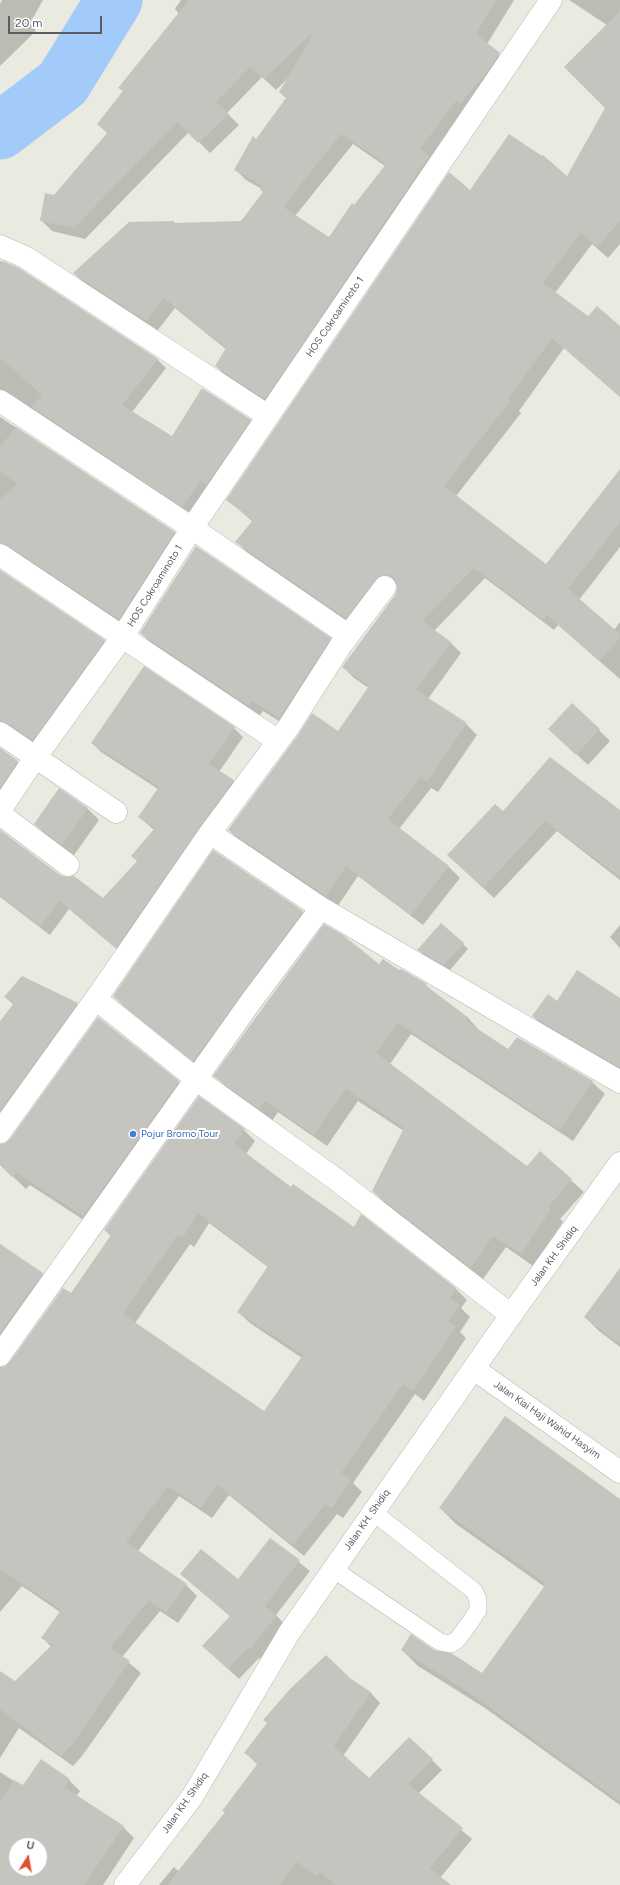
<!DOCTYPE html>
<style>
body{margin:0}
#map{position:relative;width:620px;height:1885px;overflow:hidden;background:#ebeae1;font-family:Figtree,sans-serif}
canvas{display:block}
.north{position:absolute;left:8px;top:1837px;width:40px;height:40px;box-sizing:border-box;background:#fff;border:1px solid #bdbec0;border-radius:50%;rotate:11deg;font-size:11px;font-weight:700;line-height:16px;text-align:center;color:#595c61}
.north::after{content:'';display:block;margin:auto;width:14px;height:18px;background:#de5234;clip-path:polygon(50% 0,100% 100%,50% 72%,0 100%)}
.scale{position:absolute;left:8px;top:16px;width:94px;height:18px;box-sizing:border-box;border:2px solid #595c61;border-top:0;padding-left:5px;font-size:12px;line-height:14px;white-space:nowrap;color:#595c61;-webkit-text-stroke:3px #fff;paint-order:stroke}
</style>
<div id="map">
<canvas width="620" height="1885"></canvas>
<div class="north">U</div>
<div class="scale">20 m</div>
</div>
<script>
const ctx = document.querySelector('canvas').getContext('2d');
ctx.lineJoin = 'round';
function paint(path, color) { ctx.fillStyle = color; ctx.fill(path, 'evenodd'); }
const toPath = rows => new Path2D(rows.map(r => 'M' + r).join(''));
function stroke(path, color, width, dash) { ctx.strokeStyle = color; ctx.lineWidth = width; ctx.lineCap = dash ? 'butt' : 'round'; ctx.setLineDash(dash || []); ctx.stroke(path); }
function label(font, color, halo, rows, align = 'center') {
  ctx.font = font + ' Figtree,sans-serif'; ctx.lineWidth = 4; ctx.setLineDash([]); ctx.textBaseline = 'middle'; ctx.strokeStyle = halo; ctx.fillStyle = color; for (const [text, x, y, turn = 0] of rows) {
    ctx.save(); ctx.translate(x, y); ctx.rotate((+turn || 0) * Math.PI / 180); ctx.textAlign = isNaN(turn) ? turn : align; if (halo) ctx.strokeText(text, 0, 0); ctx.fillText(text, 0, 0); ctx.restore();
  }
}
paint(toPath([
 [2,0,43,0,30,23,36,31,0,66,0,4],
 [181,0,514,0,487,44,510,65,276,409,227,377,216,366,227,350,175,308,157,331,85,284,74,273,174,222,176,224,242,222,264,192,262,189,246,180,235,169,287,99,288,78,276,90,262,77,227,113,239,125,210,153,189,132,85,239,52,231,41,220,55,197,108,134,124,92,179,14,175,9],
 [353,144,385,166,329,239,295,216],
 [569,0,620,0,620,244,608,258,592,244,555,293,588,318,620,327,620,397,564,348,519,411,521,413,456,496,546,565,620,471,620,547,579,600,614,630,620,622,620,679,558,625,554,630,485,578,434,631,450,642,461,653,428,699,466,724,477,735,438,792,431,788,399,829,449,867,460,878,423,925,358,876,337,907,240,841,229,830,338,732,369,688,354,678,343,667,396,595,398,585,391,586,357,629,248,553,237,542,253,522,228,500,470,191,568,177,606,107,607,25],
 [0,261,19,269,157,359,166,368,132,412,173,437,250,420,259,429,192,515,0,402],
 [0,417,174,532,183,541,128,628,0,556],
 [0,571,104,641,113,650,42,748,0,734],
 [141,633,330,639,340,649,290,728,263,711,259,716,151,643],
 [572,704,610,741,588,765,561,740],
 [234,728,243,737,219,772,233,781,242,790,125,956,69,909,50,935,0,897,0,830,60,876,103,899,138,862,154,830,139,817,158,789,101,752,92,743],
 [0,748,27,770,0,809],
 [59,790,88,809,99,820,74,855,46,835,35,824],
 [620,811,620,880,557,831,494,898,460,866,503,813],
 [214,852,302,912,313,923,205,1071,125,1007,114,996],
 [620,925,620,948,610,937],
 [463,944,468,949,450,970,424,955,419,950],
 [380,965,400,972,401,970,426,985,435,994,468,1018,480,1031,508,1050,592,1082,605,1094,573,1141,411,1034,390,1064,527,1167,540,1153,584,1192,560,1219,563,1222,533,1266,506,1247,483,1279,386,1204,373,1191,404,1131,358,1101,327,1146,278,1112,272,1121,227,1088,215,1076],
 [5,997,77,1004,88,1015,0,1138,0,1023,14,1005],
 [620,999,620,1073,547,1030,533,1016,557,1002],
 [98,1018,178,1082,191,1095,96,1228,30,1185,26,1189,0,1164,0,1150,11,1140],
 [244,1130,255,1141,246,1154,292,1189,355,1228,361,1216,456,1289,467,1300,461,1308,470,1317,460,1332,466,1338,424,1401,415,1394,353,1483,362,1492,343,1518,337,1514,304,1556,229,1495,212,1518,179,1496,138,1551,186,1585,197,1596,178,1623,160,1611,122,1657,141,1673,82,1756,73,1766,19,1728,0,1758,0,1672,15,1682,51,1647,43,1638,60,1612,22,1586,0,1612,0,1368,5,1367,71,1295,111,1236,105,1230],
 [209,1223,268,1267,238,1312,250,1323,302,1358,264,1412,135,1323,190,1244,194,1247],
 [0,1244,42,1274,53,1285,0,1361],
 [620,1269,620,1347,599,1331,585,1317],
 [440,1508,620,1508,620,1805,485,1708,418,1666,402,1650,434,1651,482,1675,545,1587,456,1524],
 [270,1539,310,1571,276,1615,286,1626,260,1659,259,1658,239,1679,214,1656,231,1617,181,1574,239,1580],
 [350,1680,370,1692,380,1703,343,1756,369,1780,432,1760,442,1770,418,1794,472,1839,440,1878,449,1885,159,1885,174,1867,179,1872,226,1813,258,1765,246,1753],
 [0,1772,23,1787,69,1780,80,1791,76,1796,123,1827,134,1838,103,1885,0,1885],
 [16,1845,40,1845,40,1869,16,1869]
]), '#0003');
stroke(toPath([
 [0,131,63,83,114,0]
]), '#a3cbf9', 57);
paint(toPath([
 [189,0,496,0,476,34,500,53,486,73,460,104,456,101,420,149,429,156,265,399,215,366,226,348,164,298,146,321,73,273,129,222,174,221,174,223,241,221,263,192,260,190,263,186,234,170,253,136,256,139,286,98,279,92,312,36,310,35,264,79,250,67,216,102,229,114,198,143,177,122,74,228,40,221,45,193,54,195,107,133,97,124,123,91,118,88],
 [341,134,386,164,354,205,352,203,329,237,283,207],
 [620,11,620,221,597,247,581,233,543,283,588,316,597,306,620,326,620,396,552,338,508,399,510,401,444,486,546,564,620,469,620,522,568,589,620,634,620,638,599,661,547,615,543,620,474,568,422,621,451,642,416,690,467,723,427,782,420,777,388,819,449,866,411,915,346,866,326,896,228,830,298,735,312,713,338,731,369,686,342,667,395,595,397,589,397,583,393,577,387,575,380,576,346,618,235,542,253,520,226,500,449,172,470,190,509,134,542,156,543,155,567,176,605,108,564,67],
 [3,261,19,268,158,359,122,405,172,436,202,388,251,420,206,485,201,480,182,507,32,407,42,395,0,358,0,266],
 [16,427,175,532,119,619,7,545,0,543,0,499,17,484,0,471,0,447],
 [196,546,331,638,279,718,252,701,249,706,140,633],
 [0,570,105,640,33,740,7,723,0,721],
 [144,666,235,727,209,764,234,780,200,826,116,948,60,901,40,926,0,896,0,830,60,875,67,877,74,876,103,898,137,861,131,856,155,828,138,817,159,787,91,743],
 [572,703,600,729,576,755,548,729],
 [0,748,18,761,0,788],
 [550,757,620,810,620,877,545,821,483,888,447,855,495,804,503,811],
 [59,788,88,808,62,845,34,824],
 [213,850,303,911,193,1061,113,996],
 [441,923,464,943,444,965,417,950],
 [324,924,343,935,379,964,383,959,399,970,401,969,427,984,425,985,469,1018,466,1021,508,1049,517,1037,593,1081,560,1130,398,1023,376,1053,527,1166,540,1151,572,1179,548,1207,551,1209,521,1254,493,1236,471,1268,372,1191,404,1128,346,1089,314,1135,265,1101,259,1109,213,1076],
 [577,970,620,998,620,1068,532,1016,548,994,557,1001],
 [22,976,78,1003,0,1111,0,1021,14,1003,4,997],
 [98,1017,179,1081,83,1216,17,1173,12,1177,0,1165,0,1144,5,1143,10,1139],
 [199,1096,245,1129,234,1144,291,1187,293,1184,354,1227,361,1214,456,1288,450,1298,460,1305,448,1322,456,1327,413,1391,403,1384,341,1473,351,1480,332,1508,325,1504,293,1545,217,1484,201,1508,168,1486,126,1542,187,1584,166,1613,149,1600,110,1648,130,1661,72,1745,61,1756,0,1709,0,1671,15,1681,52,1645,41,1638,61,1610,0,1569,0,1367,6,1366,10,1362,63,1288,71,1293,111,1235,104,1230],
 [198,1213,268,1266,237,1312,303,1355,264,1411,123,1314,178,1234,183,1237],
 [0,1244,43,1273,0,1333],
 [620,1268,620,1344,584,1317],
 [505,1416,620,1499,620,1802,468,1692,401,1650,411,1634,434,1650,451,1653,482,1673,546,1584,439,1508],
 [270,1538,300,1560,265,1606,277,1615,250,1649,248,1648,228,1669,202,1646,230,1616,180,1574,201,1549,238,1579],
 [326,1655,351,1679,371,1692,334,1746,369,1778,409,1737,433,1759,408,1784,463,1828,430,1868,451,1885,336,1885,320,1872,317,1876,297,1862,279,1885,167,1885,225,1812,222,1811,258,1763,244,1753,267,1723,263,1720,290,1689],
 [41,1759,70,1779,64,1787,124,1826,84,1885,0,1885,0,1802,14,1780,23,1785],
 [16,1845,40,1845,40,1869,16,1869]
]), '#c6c4be');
const lane = toPath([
 [333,1569,440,1642,450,1644,457,1640,471,1621,478,1610,478,1600,474,1591,373,1512]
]);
const street = toPath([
 [0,246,25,257,268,416],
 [0,401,192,528,348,635],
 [0,555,278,741],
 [0,733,116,812],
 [0,810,35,758,123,636,192,528,551,0],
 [0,814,68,865],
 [210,833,321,908,620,1082],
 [96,999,196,1079,337,1180,511,1315],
 [0,1132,100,993,210,833,288,728,341,645,385,587],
 [0,1355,252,1000,321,908]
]);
const secondary = toPath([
 [474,1369,620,1472],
 [125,1885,192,1797,289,1633,511,1315,620,1163]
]);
stroke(lane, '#b3b6bb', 18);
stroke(street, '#b3b6bb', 23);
stroke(secondary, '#b4b7bd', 23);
stroke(lane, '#fff', 17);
stroke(street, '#fff', 22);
stroke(secondary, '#fff', 22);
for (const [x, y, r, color] of [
 [133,1134,4,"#3f7fe0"]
]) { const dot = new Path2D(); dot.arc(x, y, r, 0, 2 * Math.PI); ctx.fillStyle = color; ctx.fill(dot); stroke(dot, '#fff', 1.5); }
label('10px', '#595c61', '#fff', [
 ["HOS Cokroaminoto 1",335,317,-56],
 ["HOS Cokroaminoto 1",155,586,-58],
 ["Jalan KH. Shidiq",554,1256,-54],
 ["Jalan Kiai Haji Wahid Hasyim",547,1420,35],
 ["Jalan KH. Shidiq",367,1520,-55],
 ["Jalan KH. Shidiq",185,1803,-55]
]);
label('10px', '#366cbe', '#fff', [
 ["Pojur Bromo Tour",141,1134]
], 'left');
</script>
